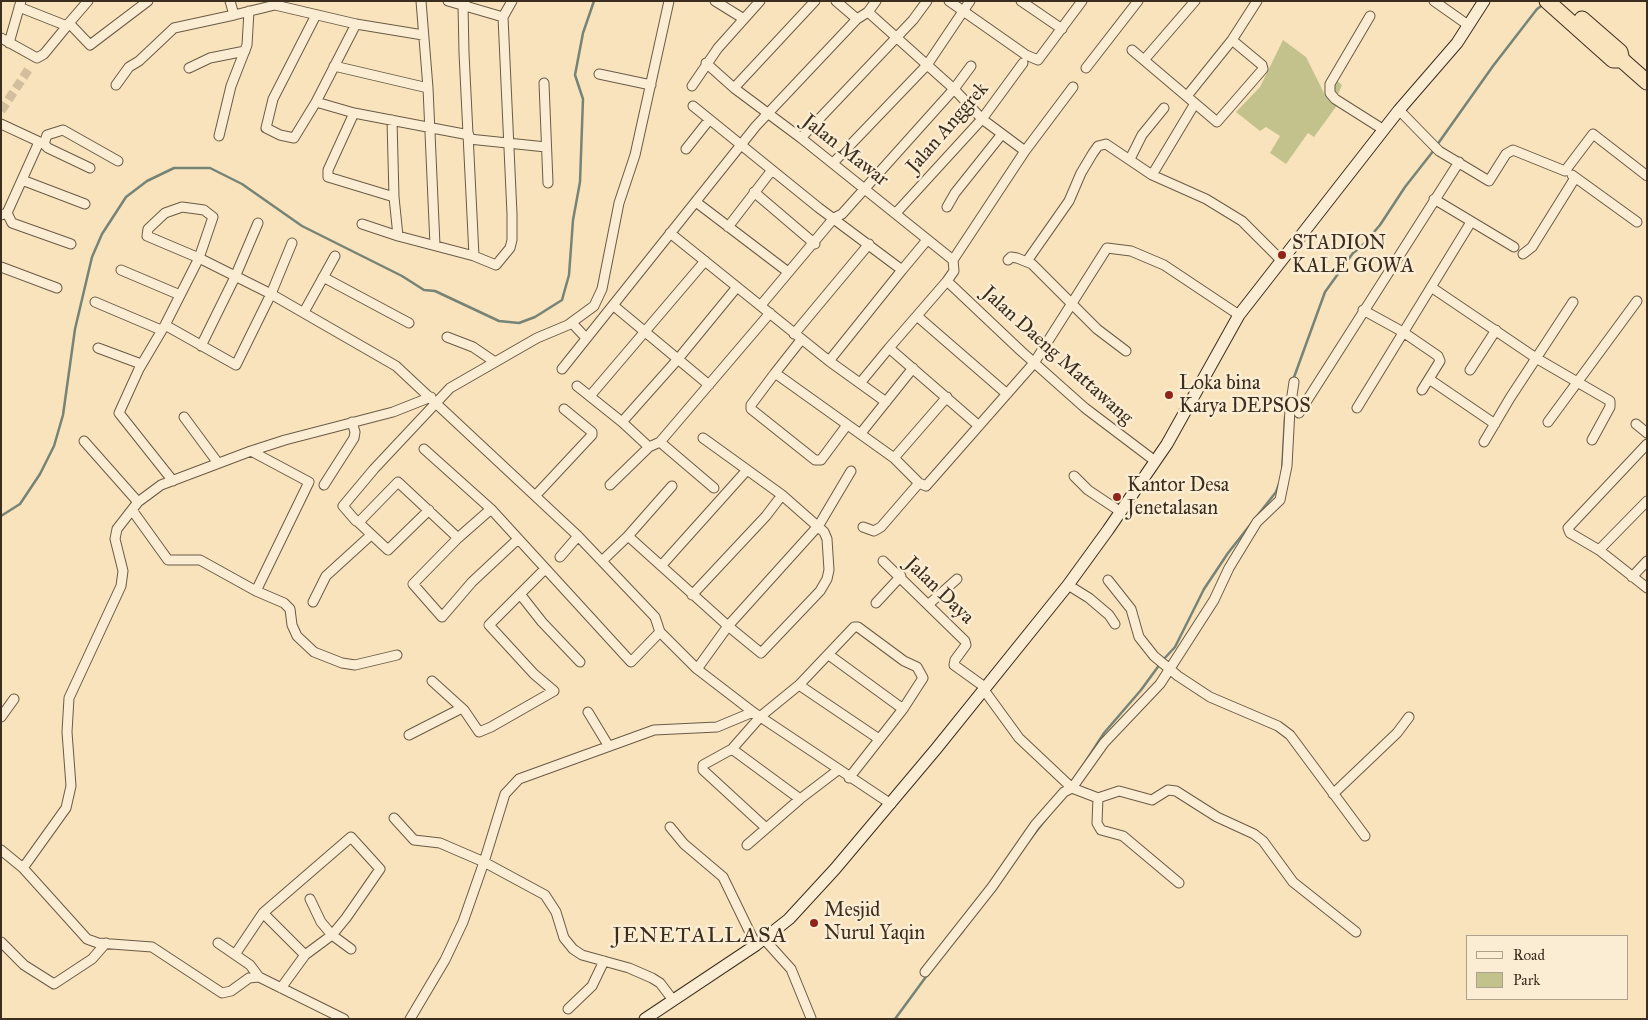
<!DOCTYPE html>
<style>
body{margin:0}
#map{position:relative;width:1648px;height:1020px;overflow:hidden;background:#f9e3bc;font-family:"IM FELL Great Primer",serif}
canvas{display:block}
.frame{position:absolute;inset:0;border:2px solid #3b2e1f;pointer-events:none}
.legend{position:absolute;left:1466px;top:935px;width:162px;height:65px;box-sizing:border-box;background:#fbedd3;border:1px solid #aea18b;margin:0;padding:6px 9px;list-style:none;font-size:15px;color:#3b2e1f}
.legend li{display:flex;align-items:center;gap:10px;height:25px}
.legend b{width:25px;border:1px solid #aea18b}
</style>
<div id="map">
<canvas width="1648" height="1020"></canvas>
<div class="frame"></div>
<ul class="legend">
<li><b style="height:6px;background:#fbedd3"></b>Road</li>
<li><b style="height:14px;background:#c3c28d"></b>Park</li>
</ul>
</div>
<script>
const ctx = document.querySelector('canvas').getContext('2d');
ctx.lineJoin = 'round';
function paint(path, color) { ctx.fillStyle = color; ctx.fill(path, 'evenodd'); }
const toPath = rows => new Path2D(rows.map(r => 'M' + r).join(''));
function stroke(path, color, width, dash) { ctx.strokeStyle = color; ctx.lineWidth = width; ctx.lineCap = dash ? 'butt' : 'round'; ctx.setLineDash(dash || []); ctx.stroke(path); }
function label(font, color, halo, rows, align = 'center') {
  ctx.font = font + ' "IM FELL Great Primer",serif'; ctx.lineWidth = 5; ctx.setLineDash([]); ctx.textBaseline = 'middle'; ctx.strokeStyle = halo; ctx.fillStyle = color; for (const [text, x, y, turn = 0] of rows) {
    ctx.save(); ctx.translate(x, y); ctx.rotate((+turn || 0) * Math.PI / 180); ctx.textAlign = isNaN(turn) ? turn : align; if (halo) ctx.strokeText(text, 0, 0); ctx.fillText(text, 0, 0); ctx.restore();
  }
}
paint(toPath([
 [1283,40,1306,57,1325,95,1335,79,1342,85,1336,99,1338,104,1314,137,1308,133,1286,164,1270,153,1280,136,1266,127,1260,131,1236,112,1260,87]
]), '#c3c28d');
stroke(toPath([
 [1437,145,1493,66,1537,9,1544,4],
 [1293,380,1325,292,1353,253,1361,247,1380,225,1405,187,1434,150],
 [1282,472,1285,417],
 [1,516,20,504,40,474,54,446,63,415,75,329,92,257,102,234,126,197,147,181,174,168,210,168,242,184,302,226,402,276,424,290,435,291,499,321,519,323,535,317,562,300,569,275,573,220,580,182,583,99,575,75,583,33,594,1],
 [1163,660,1175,647,1204,589,1228,553,1276,492,1279,484],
 [1075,778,1104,733,1141,690,1160,664],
 [1028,842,1049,815],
 [955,940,963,931],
 [895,1019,928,974]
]), '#768477', 2.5);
stroke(toPath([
 [1,111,30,67]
]), '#d3bf9d', 9, [9, 4.5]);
const street = toPath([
 [88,1,69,23,90,45,148,1],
 [230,1,234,15,275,5],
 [273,1,275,5,356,24],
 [421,1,428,88,435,245],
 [448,1,503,17],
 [465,1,463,5,464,53,474,256],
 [715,1,744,19],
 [836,1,857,19,868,12,954,89,982,119,1025,151,953,260],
 [949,1,1026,55,1038,60,1082,1],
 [1021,1,1062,29],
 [1434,1,1468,25],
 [868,12,876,1],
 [1370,16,1330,84,1330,93,1335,99,1384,130],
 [423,35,356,24,316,102,354,113,469,135],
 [1,38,37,58,44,54,67,26,19,7],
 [9,43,21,1],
 [1132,50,1217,122,1263,69,1262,65,1232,40],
 [1144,60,1195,1],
 [706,63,734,88,801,138,953,260,954,271,947,281,1021,351,1085,408,1155,461],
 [334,66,428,88],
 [189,68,210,58,245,51],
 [1086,68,1138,1],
 [599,74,651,85],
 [544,83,548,183],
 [116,85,129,67,139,61,174,28,234,15],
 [692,86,718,48,760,1],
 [734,88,815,1],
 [1187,96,1232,40,1257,1],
 [316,102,294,138,280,135,266,128,273,99,316,15],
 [693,106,819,208,902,270,829,361],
 [1399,110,1439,151,1489,181,1506,154,1513,150,1565,171,1593,134,1647,176],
 [354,113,328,170,328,177,394,197,392,120],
 [1,124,44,144,47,135,63,130,118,161],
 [219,136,231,86,247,45,249,11],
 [801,138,913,20,927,1],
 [469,139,546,147],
 [44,144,48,148,90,168],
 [686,149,709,120],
 [1025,151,1073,87],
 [1130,159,1142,135,1164,108],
 [833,163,927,65,970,1],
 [1152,175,1194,105],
 [1572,175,1637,222],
 [22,180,85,204],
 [754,192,815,244],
 [394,197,398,236,474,256,496,265,510,248,512,240,512,214,503,17,512,1],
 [1434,199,1514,247],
 [696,202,788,272],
 [947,207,955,193,1002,134],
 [7,213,12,223,71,244],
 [896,213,982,119,1023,63],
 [1,215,7,213,39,142],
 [362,224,398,236],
 [728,227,772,170],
 [670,233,829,361,886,402],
 [1523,254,1532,247,1575,178],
 [1008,260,1011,257,1017,258,1032,264,1097,329,1126,351],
 [1027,261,1069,201,1081,173,1093,153,1098,146,1106,144,1152,175,1206,199,1242,221,1281,260],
 [1,267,57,288],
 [121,270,180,295],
 [902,270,927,240],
 [323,277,409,323],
 [947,281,889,348,979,426],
 [1431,287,1536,358,1610,401,1610,407,1592,440],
 [95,302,161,330],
 [761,305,834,218,842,214,954,89,971,66],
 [614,306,709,385],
 [1363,310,1403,332,1438,356,1440,361,1422,390],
 [304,312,335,256],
 [917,316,1007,394],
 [572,323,586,338],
 [165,325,236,365,271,294,292,243],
 [794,334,869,244],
 [447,337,473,347,495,362],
 [801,340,775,373,894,458,919,483,926,486,1034,363,1107,248,1131,251,1164,265,1239,315],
 [201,346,235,277,258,223],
 [98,348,141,364],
 [562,369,756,126,857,19],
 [1470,370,1496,330],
 [775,373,751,405,751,409,815,460,821,460,847,425],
 [1429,379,1495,424],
 [861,382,889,348],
 [577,386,622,422,649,447],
 [590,396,705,261],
 [1357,408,1471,222],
 [1299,413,1459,162],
 [184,417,218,463],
 [622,422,678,359,737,287],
 [1548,422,1637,301],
 [1636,424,1647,433],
 [861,433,913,368],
 [84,441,138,502],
 [660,442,714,488],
 [1484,442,1510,398,1573,302],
 [1647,444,1568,528,1570,533,1599,550,1647,588],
 [424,449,491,509,631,662,660,632],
 [251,451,309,482,256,591],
 [894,458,947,397],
 [1074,476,1088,490,1121,512],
 [173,481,119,413,139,369,165,325,199,258,213,217,204,210,182,207,165,213,148,229,147,236,199,258,271,294,396,366,578,536,655,617,660,632,697,669,753,712,891,804],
 [324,485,354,438,355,432,352,422],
 [610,485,649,447,660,442,770,313],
 [536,495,592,435,592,432,564,409],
 [491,509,458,538,413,584,442,617,472,582,518,539],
 [132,510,168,560,200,560,256,591,284,603,290,609,292,625,297,636,314,652,342,663,355,665,397,655],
 [357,521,388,550,429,510],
 [863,527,874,531,881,527,919,483],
 [628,536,672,486],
 [458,538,398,482,360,521,356,521,343,506,374,469,450,388,537,338,568,325,594,306,602,289,619,203,635,155,669,1],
 [1599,550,1647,501],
 [560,557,578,536],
 [602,561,628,536,728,626,761,653,820,591,827,579,829,570,827,539,824,532,782,495,703,438],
 [883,561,965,641,966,645,955,660,954,665,986,688],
 [661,566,747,470],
 [1632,577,1647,561],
 [1108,580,1131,609,1139,637,1154,656,1178,676,1210,697,1278,726,1290,735,1365,836],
 [1068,585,1089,598,1109,615,1115,624],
 [520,594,542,622,580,662],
 [692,595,766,516,782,495],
 [313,602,326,576,371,535],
 [876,603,901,576],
 [929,604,957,579],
 [829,655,903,709],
 [697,669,728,626,819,525,851,471],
 [432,681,464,710,479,732,491,727,554,691,534,674,489,625,545,569],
 [799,685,879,739],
 [984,690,1019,738,1072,788,1098,798,1119,791,1152,800,1168,790,1176,791,1217,817,1254,834,1263,841,1293,882,1356,932],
 [588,712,608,745],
 [1,717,14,699],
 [409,735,462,708],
 [732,749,703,765,703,770,765,827],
 [1333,794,1397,733,1409,717],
 [1098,798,1097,823,1101,830,1123,836,1179,883],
 [800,799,732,749,761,716,799,685,854,627,858,627,904,661,917,667,923,678,903,709,849,778],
 [394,818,414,840,440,843,484,862,545,895,556,912,564,938,573,949,582,955,629,968,652,978,660,983,673,1000],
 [670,827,684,844,723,877,756,945],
 [747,845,800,799,838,770],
 [1,850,23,868,87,939,98,943,152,947,222,993,231,991,249,978,259,977,344,1019],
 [23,868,66,808,71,786,67,732,69,698,121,586,123,571,115,539,117,529,138,502,161,485,251,451,285,440,393,412,431,397],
 [310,899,321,922,332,935,351,949],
 [263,913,351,837,380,869,346,918,332,935,305,955,281,988],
 [764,939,791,969,811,1018],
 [1,942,24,965,54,984,92,959,106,943],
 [218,943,250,965,259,977],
 [236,953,263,913,305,955],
 [925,972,992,887,1035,825,1064,792,1072,788,1104,743,1160,684,1214,600,1229,568,1257,522,1280,500,1287,466,1290,409,1294,382],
 [568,1009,592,986,604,961],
 [410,1019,445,960,463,922,484,862,505,794,519,779,654,730,717,727,753,712]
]);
const secondary = toPath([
 [645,1019,756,945,789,919,835,869,936,749,1068,585,1108,530,1167,444,1239,315,1399,110,1457,43,1484,1]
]);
const highway = toPath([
 [1547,1,1613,60,1622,60],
 [1582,19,1620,52,1622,60],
 [1622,60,1647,82]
]);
stroke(street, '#6a5b46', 11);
stroke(secondary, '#3b2e1f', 13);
stroke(highway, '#3b2e1f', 17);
stroke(street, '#fbedd3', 9);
stroke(secondary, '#fbedd3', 11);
stroke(highway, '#f9e3bc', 15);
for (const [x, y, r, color] of [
 [1282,255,5,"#8f2418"],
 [1169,395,5,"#8f2418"],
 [1117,497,5,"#8f2418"],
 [814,923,5,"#8f2418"]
]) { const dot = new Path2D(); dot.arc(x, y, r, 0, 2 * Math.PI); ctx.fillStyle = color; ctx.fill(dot); stroke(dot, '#fbedd3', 2); }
label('20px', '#3b2e1f', '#fbedd3', [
 ["Jalan Anggrek",948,128,-49],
 ["Jalan Mawar",845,151,38],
 ["Jalan Daeng Mattawang",1057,356,42],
 ["Jalan Daya",939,591,44]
]);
label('20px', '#3b2e1f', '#fbedd3', [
 ["STADION",1292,244],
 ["KALE GOWA",1292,267],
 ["Loka bina",1179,384],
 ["Karya DEPSOS",1179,407],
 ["Kantor Desa",1127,486],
 ["Jenetalasan",1127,509],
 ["Mesjid",824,911],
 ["Nurul Yaqin",824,934]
], 'left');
ctx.letterSpacing = '1px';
label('22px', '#3b2e1f', '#fbedd3', [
 ["JENETALLASA",700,937]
]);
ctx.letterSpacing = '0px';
</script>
